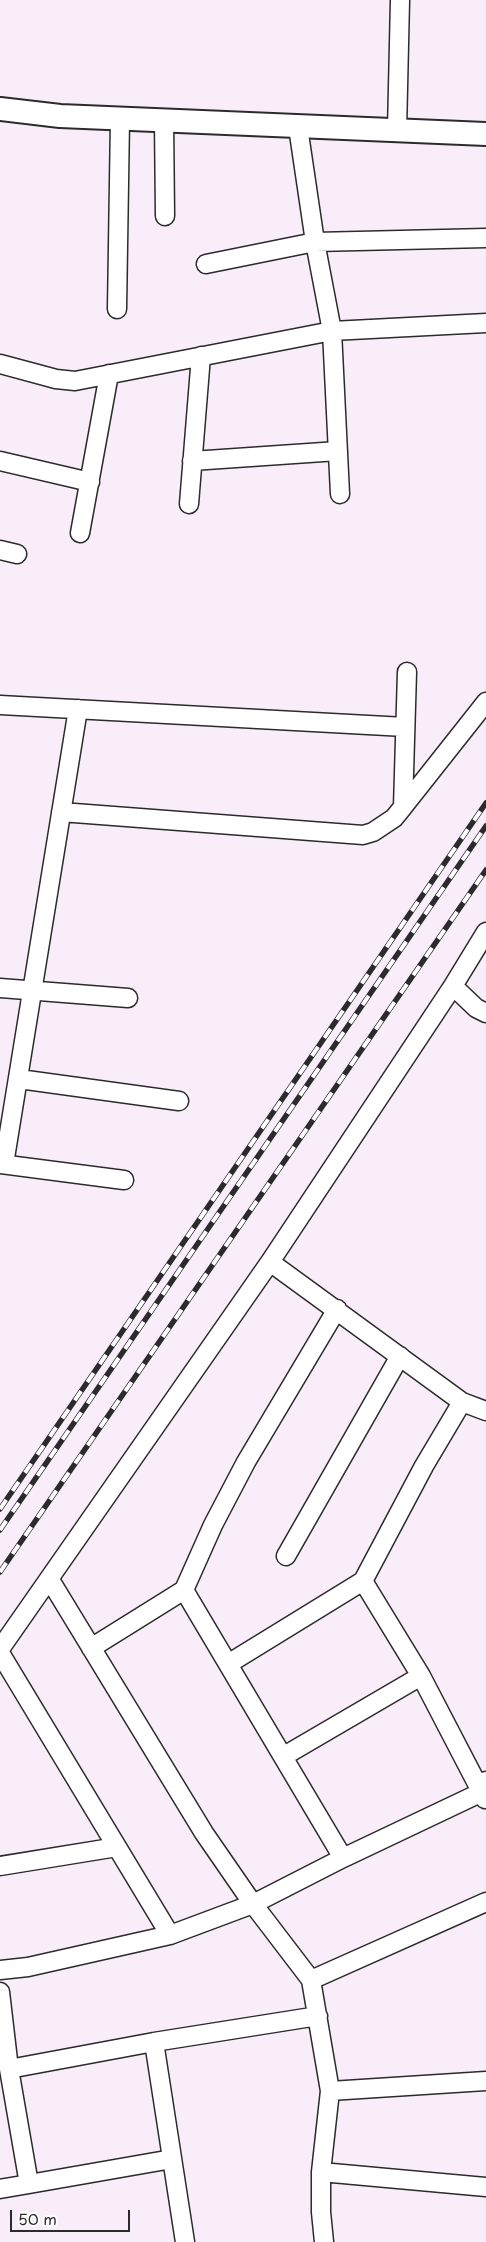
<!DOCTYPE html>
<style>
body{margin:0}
#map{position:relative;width:486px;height:2242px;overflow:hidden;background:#f9edfa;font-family:"Playpen Sans",sans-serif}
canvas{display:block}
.scale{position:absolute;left:10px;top:2210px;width:120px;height:22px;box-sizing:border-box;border:2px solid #2b2b2b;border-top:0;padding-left:6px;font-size:15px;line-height:18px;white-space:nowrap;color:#2b2b2b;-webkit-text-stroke:4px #fff;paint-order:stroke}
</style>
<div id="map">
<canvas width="486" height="2242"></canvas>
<div class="scale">50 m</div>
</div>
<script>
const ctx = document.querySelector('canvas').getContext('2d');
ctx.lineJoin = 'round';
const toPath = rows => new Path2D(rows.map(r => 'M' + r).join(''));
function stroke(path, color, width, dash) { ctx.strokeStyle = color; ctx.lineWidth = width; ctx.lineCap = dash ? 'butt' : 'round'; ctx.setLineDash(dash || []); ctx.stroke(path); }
const minor = toPath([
 [164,120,165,216],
 [298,127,315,242,332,331,340,494],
 [397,131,400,0],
 [206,264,315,242,486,238],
 [117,309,120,119],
 [0,364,56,379,75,381,332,331,486,323],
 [0,461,90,482],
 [192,461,338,451],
 [189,504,201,356],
 [80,533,109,374],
 [0,550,17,554],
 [0,705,405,727],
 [403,807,486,702],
 [61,812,363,835,373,832,394,818,403,807,407,672],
 [453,986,486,932],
 [0,988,128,998],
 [19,1079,179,1101],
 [0,1164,124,1180],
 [4,1164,78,709],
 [270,1262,462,1402,486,1411],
 [337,1309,246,1462,213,1525,184,1590,343,1858],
 [462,1402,424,1466,363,1581,421,1676,485,1799],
 [286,1556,400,1356],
 [50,1580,204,1833,253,1904,311,1980,330,2091,321,2172,321,2212,324,2242],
 [91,1648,184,1590],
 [0,1649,270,1262,453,986,476,1008,486,1013],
 [0,1653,170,1935],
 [228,1664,363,1581],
 [284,1756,421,1676],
 [0,1866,117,1847],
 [0,1970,28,1967,170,1935,253,1904,343,1858,482,1792,486,1781],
 [311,1980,486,1902],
 [0,1992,9,2069,154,2042],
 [330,2091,486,2081],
 [321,2172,486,2187],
 [29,2184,172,2159],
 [0,2189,29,2184,9,2069],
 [185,2242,154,2042,318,2016]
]);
const major = toPath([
 [0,109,60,116,486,134]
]);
stroke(minor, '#2b2b2b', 21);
stroke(major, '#2b2b2b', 26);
stroke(minor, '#fff', 18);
stroke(major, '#fff', 22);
const rail = toPath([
 [0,1509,486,803],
 [0,1530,486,826],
 [0,1572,486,870]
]);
stroke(rail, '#2b2b2b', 5.5);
stroke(rail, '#fff', 4, [11]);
</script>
